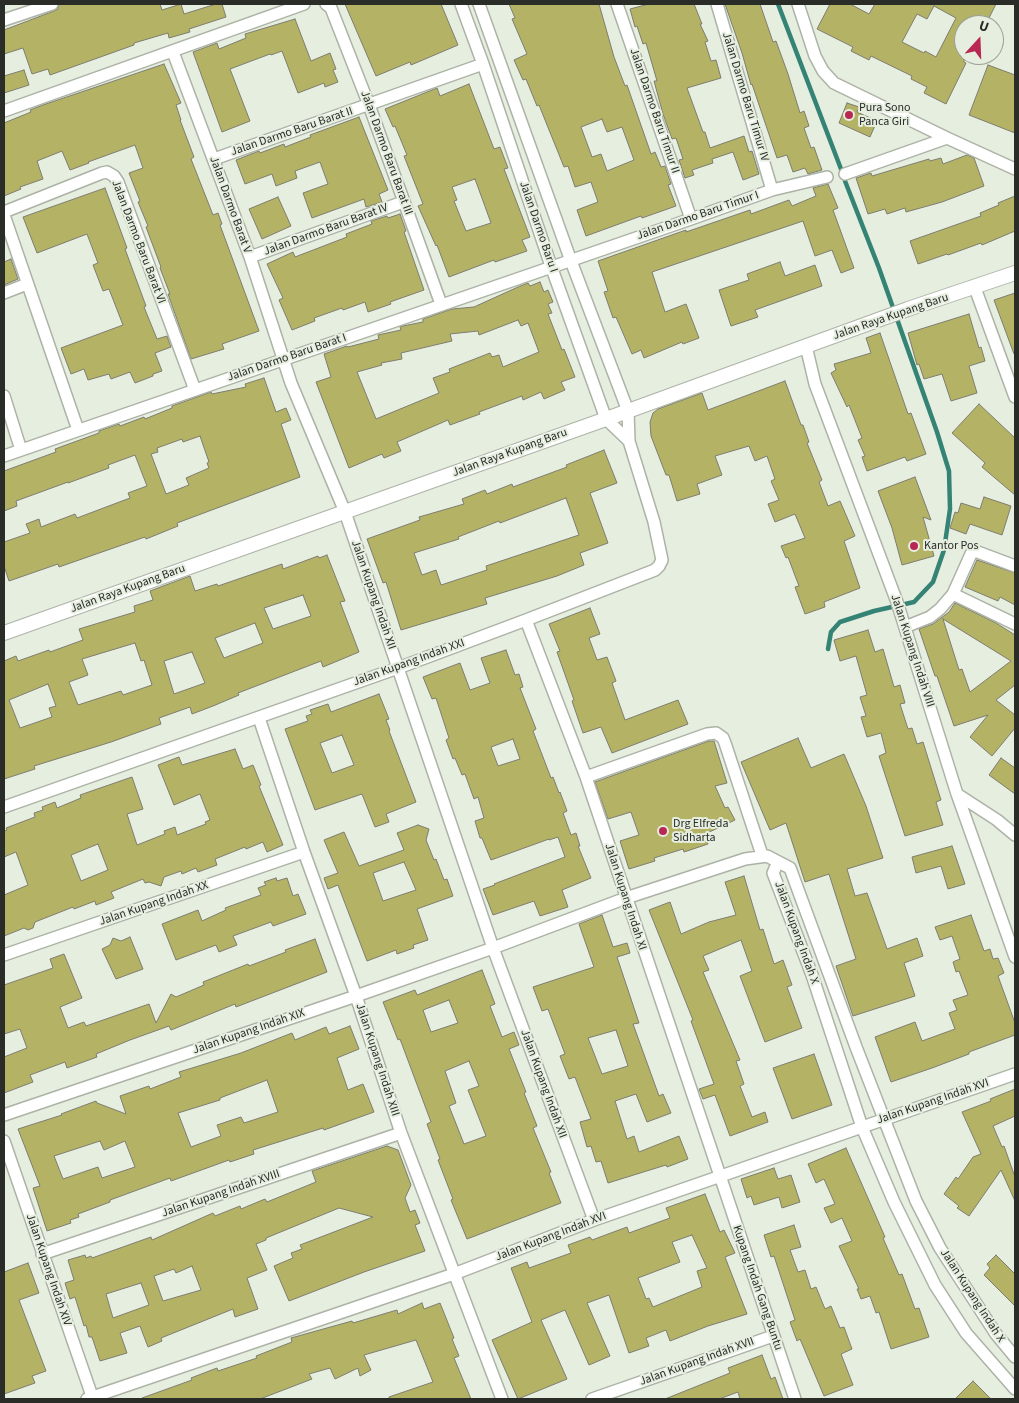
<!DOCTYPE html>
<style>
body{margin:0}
#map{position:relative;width:1019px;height:1403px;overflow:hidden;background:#e6eee0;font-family:"Source Sans 3",sans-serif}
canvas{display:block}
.frame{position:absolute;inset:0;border:5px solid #292c27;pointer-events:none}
.north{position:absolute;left:954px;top:15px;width:50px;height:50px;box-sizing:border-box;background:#e6eee0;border:1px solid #9aa096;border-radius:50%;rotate:20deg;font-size:14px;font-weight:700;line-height:20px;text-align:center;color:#292c27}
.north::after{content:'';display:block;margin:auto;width:18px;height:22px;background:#b82853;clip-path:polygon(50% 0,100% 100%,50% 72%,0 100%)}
</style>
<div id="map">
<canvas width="1019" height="1403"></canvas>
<div class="frame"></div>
<div class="north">U</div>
</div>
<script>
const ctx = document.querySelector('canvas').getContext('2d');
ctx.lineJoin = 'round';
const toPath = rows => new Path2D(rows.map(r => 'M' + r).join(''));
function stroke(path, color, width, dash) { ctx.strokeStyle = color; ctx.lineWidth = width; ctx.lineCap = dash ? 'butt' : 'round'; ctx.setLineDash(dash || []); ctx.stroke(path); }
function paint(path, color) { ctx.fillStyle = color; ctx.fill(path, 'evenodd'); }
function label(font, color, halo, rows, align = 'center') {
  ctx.font = font + ' "Source Sans 3",sans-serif'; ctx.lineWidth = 4; ctx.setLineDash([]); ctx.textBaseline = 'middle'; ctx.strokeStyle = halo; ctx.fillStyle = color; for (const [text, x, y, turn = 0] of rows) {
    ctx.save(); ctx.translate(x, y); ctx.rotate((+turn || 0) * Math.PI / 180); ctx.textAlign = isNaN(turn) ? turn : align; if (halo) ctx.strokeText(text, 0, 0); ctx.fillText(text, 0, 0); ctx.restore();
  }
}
stroke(toPath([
 [778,4,841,169],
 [828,649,831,632,840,622,874,611,914,602,933,582,944,550,950,509,949,471,937,432,879,268,845,181]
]), '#358375', 4.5);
const building = toPath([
 [59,4,160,4,162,10,181,4,184,14,216,4,222,4,226,17,189,29,190,32,169,38,168,33,134,43,134,45,50,75,48,69,32,74,23,48,4,54,4,30,54,11,58,9,59,4],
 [345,4,441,4,458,45,411,65,410,62,376,76,345,4],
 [509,4,599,4,614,57,625,86,627,85,651,154,655,152,661,167,665,166,671,184,668,185,676,206,642,218,641,216,586,236,577,210,598,202,591,182,575,187,568,166,564,167,539,105,537,106,526,79,523,80,514,60,527,54,512,19,515,18,509,4],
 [602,119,607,132,622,127,634,160,607,171,601,154,592,157,581,127,602,119],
 [649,4,694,4,702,24,700,24,708,41,705,42,711,61,716,60,721,78,687,88,703,132,705,132,710,148,744,136,749,152,752,151,759,174,743,180,733,152,712,159,713,163,692,170,694,175,685,178,679,160,683,159,676,138,672,139,663,114,654,81,657,81,646,43,643,44,637,26,635,27,630,9,649,4],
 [725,4,760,4,773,42,776,41,788,74,800,113,804,111,809,126,804,128,811,148,814,147,822,170,808,174,805,168,793,172,787,155,777,158,752,84,751,85,742,53,725,4],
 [830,4,850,4,869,14,875,4,996,4,987,22,980,19,977,25,964,25,964,62,966,63,946,104,924,93,927,87,911,79,912,76,871,56,869,60,851,51,853,47,817,29,830,4],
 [934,6,956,18,936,57,925,51,924,53,902,42,917,14,927,19,934,6],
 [295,19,311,61,330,53,336,69,333,70,338,82,325,87,324,83,298,93,282,51,271,55,270,54,230,69,250,121,222,132,193,52,217,43,219,49,246,38,245,34,295,19],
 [164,64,181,103,176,105,181,120,180,120,194,157,191,159,213,215,218,213,222,224,220,225,259,331,222,344,224,349,191,359,168,294,170,294,160,268,161,267,146,227,148,226,138,202,140,201,129,173,143,168,135,145,88,162,89,163,70,170,62,151,37,161,43,179,20,187,21,189,4,196,4,123,31,112,30,110,43,105,164,64],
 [988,65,1015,75,1015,133,969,115,988,65],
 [24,70,29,85,4,93,4,76,24,70],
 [469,84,494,149,500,147,508,168,504,169,530,237,522,240,527,251,495,262,494,260,449,277,437,245,436,246,418,206,423,204,404,156,407,155,395,126,393,127,385,109,437,88,440,96,469,84],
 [475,179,491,223,466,231,454,201,457,200,452,187,475,179],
 [847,103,859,107,857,112,877,121,870,137,839,123,847,103],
 [359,117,388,190,379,194,382,202,366,207,364,199,312,218,303,193,328,184,320,162,295,171,297,178,276,186,272,174,245,184,236,160,259,151,260,153,284,144,285,147,311,137,310,135,359,117],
 [967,155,974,158,984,186,942,202,906,212,905,208,887,214,885,209,868,214,856,178,871,173,872,176,929,159,930,161,941,158,943,164,967,155],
 [828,184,838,208,833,210,854,268,841,273,832,250,815,256,803,221,652,272,665,312,686,304,699,338,683,344,682,342,644,358,641,350,632,354,616,317,613,318,604,292,608,291,598,261,686,230,686,232,750,210,751,214,789,200,792,206,816,196,813,188,828,184],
 [105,188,127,248,125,249,146,306,144,307,157,339,167,336,171,347,155,353,162,371,153,374,153,376,135,383,130,372,111,379,109,374,88,380,84,369,71,374,61,348,123,325,109,289,103,291,93,265,98,263,87,234,37,253,23,217,105,188],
 [1015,196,1015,231,982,245,981,243,948,255,947,254,918,264,910,241,981,216,980,213,999,205,998,203,1015,196],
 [278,197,291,226,262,239,249,209,278,197],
 [400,214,406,231,404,232,424,290,390,302,391,304,368,312,365,302,343,310,342,308,314,318,315,321,292,330,279,300,283,298,267,264,293,252,295,257,347,237,346,234,372,224,371,221,387,216,388,218,400,214],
 [11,259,18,279,4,285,4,262,11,259],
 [780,262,785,276,815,265,822,286,755,310,758,317,731,326,719,290,749,280,747,274,780,262],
 [540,282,544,292,548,290,553,302,548,304,552,313,548,314,562,350,564,349,575,377,561,382,565,390,544,399,541,392,523,400,522,396,479,412,480,414,450,425,448,420,397,442,401,451,384,458,382,454,349,468,316,382,331,377,324,354,347,346,348,347,379,339,378,335,401,330,400,327,403,326,423,322,423,319,452,309,474,307,518,287,528,283,530,286,540,282],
 [518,320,521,326,528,323,539,352,503,367,499,355,492,357,490,353,449,369,450,372,433,378,439,393,376,419,357,372,382,365,381,363,402,359,401,353,452,341,450,334,478,331,479,335,518,320],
 [1015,293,1015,354,1014,354,994,300,1015,293],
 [969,314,979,348,981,347,985,361,969,366,977,393,951,401,942,374,924,379,919,364,917,365,908,333,969,314],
 [880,333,908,414,911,413,926,454,907,461,905,457,867,471,862,457,865,456,858,440,862,438,849,405,847,407,831,373,836,370,834,364,871,353,866,338,880,333],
 [264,378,276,412,286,408,291,420,281,424,300,477,177,523,178,526,146,539,145,537,59,567,58,564,9,581,4,566,4,542,30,533,26,524,39,519,41,527,75,514,77,518,130,498,128,493,147,486,135,455,108,465,109,468,68,483,68,482,16,501,17,506,4,511,4,471,56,452,55,449,99,433,99,431,119,424,120,426,144,417,145,419,172,408,172,406,211,392,212,394,246,387,245,384,264,378],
 [200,436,209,462,207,463,209,468,186,478,189,485,166,494,151,454,158,452,157,448,182,439,183,442,200,436],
 [785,381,801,425,803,425,809,442,807,443,822,480,819,482,828,506,840,501,855,536,844,541,860,588,824,602,825,607,805,614,795,587,799,586,788,557,786,558,781,546,805,538,795,514,775,522,768,504,779,500,771,481,775,479,767,456,755,461,749,446,715,456,722,475,697,484,700,494,677,501,669,475,666,475,651,436,650,422,653,413,658,409,702,393,708,410,785,381],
 [979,404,1015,438,1015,495,982,467,985,463,952,433,979,404],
 [604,450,617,483,590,493,608,543,580,553,584,565,557,576,485,598,487,604,401,630,386,582,383,583,367,539,420,520,419,517,464,504,462,499,485,490,487,494,512,484,513,487,567,467,566,465,604,450],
 [566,498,579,535,486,566,487,570,441,585,436,570,422,575,414,553,459,539,458,537,499,521,500,523,566,498],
 [915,477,931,520,923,517,934,556,902,565,892,528,878,491,915,477],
 [984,497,1011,506,1002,535,970,524,966,534,950,528,955,512,958,513,961,503,980,509,984,497],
 [327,555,345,601,340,602,359,652,323,667,321,661,238,693,239,695,213,706,192,714,190,707,159,718,161,724,111,742,34,766,35,769,4,779,4,661,16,656,18,661,49,650,50,652,83,640,79,629,135,612,134,606,153,600,150,591,190,576,195,591,217,584,218,586,282,564,283,569,318,556,319,558,327,555],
 [303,595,311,616,273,629,264,608,303,595],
 [255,623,263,643,224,658,215,638,255,623],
 [135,643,141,661,144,660,152,685,123,695,121,691,78,705,69,682,88,675,82,659,135,643],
 [192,652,205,683,174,694,164,661,192,652],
 [48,684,56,706,49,708,52,717,20,728,9,700,48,684],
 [977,560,1015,573,1015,605,1000,597,998,601,965,587,977,560],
 [955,603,996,623,1015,635,1015,685,996,700,1015,715,1015,728,992,756,970,737,988,715,954,726,937,676,935,676,919,629,933,624,949,612,955,603],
 [943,619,1011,661,970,692,962,669,959,670,943,619],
 [590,608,600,634,589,638,597,660,607,657,616,681,612,683,625,720,678,700,688,724,612,753,601,727,583,733,572,701,574,700,557,652,560,651,549,624,590,608],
 [868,630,875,652,883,649,894,687,900,685,905,703,900,704,908,729,912,728,917,744,923,742,941,800,936,802,943,825,905,836,879,756,886,753,881,733,867,737,861,717,866,716,860,697,867,695,856,656,840,661,834,640,868,630],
 [506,650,515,675,519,674,523,687,520,688,536,729,533,731,551,778,553,777,559,793,560,792,567,811,563,813,571,835,576,833,580,846,578,846,591,878,562,890,568,907,540,916,534,901,493,915,483,889,495,885,494,884,565,857,558,837,549,840,549,839,491,860,482,838,480,838,475,821,484,818,478,797,474,799,465,774,462,775,455,758,453,759,446,740,449,738,436,698,432,699,423,677,460,663,470,690,490,683,481,658,506,650],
 [513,739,520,759,498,766,491,747,513,739],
 [379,694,389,719,386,720,390,730,389,731,416,802,386,814,389,822,375,827,362,794,315,810,285,729,308,721,306,716,312,714,310,710,328,704,331,712,379,694],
 [342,735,354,765,332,773,320,743,342,735],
 [798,738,811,768,844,754,866,806,883,858,847,869,855,896,867,893,887,949,917,938,923,956,904,963,915,996,853,1016,836,966,856,959,829,874,805,882,786,823,770,830,741,762,798,738],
 [709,741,714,741,727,783,715,786,725,808,728,807,735,820,705,834,708,844,684,852,683,849,654,858,655,861,629,869,620,841,639,835,631,812,608,819,595,782,709,741],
 [235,749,243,769,253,765,261,785,259,786,283,845,267,852,263,842,246,849,245,847,215,859,217,865,198,872,196,868,182,874,181,871,164,877,161,886,149,882,145,883,143,879,111,892,114,898,96,905,95,901,74,909,73,907,35,922,33,928,28,930,24,928,4,936,4,895,28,885,16,852,4,857,4,831,7,830,6,828,35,817,34,813,43,810,42,807,55,802,57,808,81,798,80,795,132,777,143,809,127,814,137,845,165,834,164,831,175,827,177,835,206,824,205,822,210,820,200,794,174,805,158,765,179,757,182,765,235,749],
 [98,844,108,870,81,881,71,855,98,844],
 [1001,758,1015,768,1015,794,989,775,1001,758],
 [418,825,429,829,426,840,434,860,436,859,444,880,447,879,453,896,417,909,428,940,413,945,414,948,397,954,396,950,367,961,338,885,328,889,324,878,338,873,324,840,344,832,359,866,404,850,397,833,418,825],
 [404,862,416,890,383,901,373,873,404,862],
 [952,846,965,884,948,889,941,866,916,873,912,857,952,846],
 [744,876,760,930,763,929,774,964,783,960,792,985,787,987,802,1028,765,1042,740,976,752,971,741,940,703,956,709,970,703,972,740,1060,736,1061,744,1084,740,1086,752,1117,765,1112,768,1122,730,1136,715,1095,703,1099,699,1089,714,1084,691,1021,693,1020,649,910,670,902,681,934,709,922,736,915,725,882,744,876],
 [276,878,277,881,287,878,293,896,298,894,306,914,273,926,271,922,233,936,237,945,219,952,216,945,176,960,162,924,198,910,202,921,226,910,225,908,261,895,258,888,266,885,264,882,276,878],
 [602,915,613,947,627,943,630,953,617,957,639,1023,633,1024,659,1096,663,1094,671,1113,647,1122,636,1094,615,1101,627,1139,634,1136,639,1152,679,1136,688,1159,667,1167,666,1165,608,1183,601,1161,596,1162,591,1146,587,1147,580,1122,591,1119,575,1077,569,1079,560,1056,565,1054,548,1009,542,1011,533,987,594,967,579,924,602,915],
 [616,1030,628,1066,602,1074,588,1038,616,1030],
 [971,915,984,951,990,949,993,959,998,958,1004,973,998,976,1015,1023,1015,1035,969,1052,969,1054,932,1068,891,1082,875,1037,915,1022,922,1041,955,1029,949,1013,957,1010,953,1000,968,995,959,971,956,972,953,962,960,959,952,936,940,940,935,927,971,915],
 [130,937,143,969,116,979,102,949,110,945,113,938,121,941,130,937],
 [315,939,327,972,236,1007,235,1004,171,1030,169,1026,130,1040,96,1054,97,1057,67,1068,65,1062,30,1075,33,1082,4,1093,4,1057,27,1048,20,1029,4,1034,4,985,53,968,50,959,64,954,82,998,60,1007,68,1028,84,1022,86,1026,149,1004,156,1023,171,994,176,997,204,985,203,982,248,964,249,966,286,952,285,950,315,939],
 [482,970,495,1004,490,1006,502,1037,514,1032,519,1045,509,1049,526,1092,524,1093,537,1126,533,1128,551,1172,549,1173,561,1203,467,1239,451,1200,453,1199,438,1160,440,1159,427,1124,431,1122,400,1039,398,1040,383,1002,415,990,417,995,482,970],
 [449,1000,458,1023,431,1032,423,1010,449,1000],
 [469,1061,479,1086,468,1090,486,1136,464,1144,449,1106,456,1103,445,1071,469,1061],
 [350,1026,359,1049,337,1058,348,1090,363,1084,374,1112,324,1130,323,1128,253,1150,254,1154,230,1162,229,1160,171,1181,170,1178,110,1200,110,1202,78,1214,79,1217,70,1220,71,1223,47,1231,33,1188,40,1186,18,1129,62,1115,61,1114,96,1101,97,1103,126,1114,120,1096,149,1086,150,1089,181,1077,179,1072,241,1053,292,1033,295,1040,326,1027,329,1034,350,1026],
 [267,1080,278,1112,244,1123,241,1117,217,1125,221,1136,191,1147,178,1113,220,1100,220,1098,267,1080],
 [100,1141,104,1150,125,1141,135,1167,102,1178,98,1167,63,1179,54,1156,100,1141],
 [814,1054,832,1105,792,1119,773,1068,814,1054],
 [1015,1089,1015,1116,993,1126,1002,1147,1004,1146,1015,1177,1015,1201,1001,1170,969,1216,957,1208,959,1206,944,1194,956,1177,958,1179,973,1157,981,1154,962,1112,991,1101,990,1099,1015,1089],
 [387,1146,398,1150,411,1185,405,1198,410,1212,415,1210,420,1223,415,1225,425,1251,364,1272,289,1301,274,1266,293,1258,291,1253,302,1249,300,1245,373,1217,339,1208,266,1238,266,1240,256,1244,267,1270,247,1278,258,1309,235,1317,233,1309,161,1338,162,1341,148,1347,140,1326,120,1333,127,1353,100,1361,92,1337,89,1337,86,1325,84,1326,75,1297,70,1299,65,1283,74,1280,68,1260,85,1255,86,1258,91,1256,92,1258,151,1237,152,1240,213,1213,215,1216,240,1206,241,1209,265,1199,267,1202,316,1182,312,1171,387,1146],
 [192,1266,201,1290,163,1301,154,1276,174,1269,176,1273,192,1266],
 [141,1283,149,1305,113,1318,106,1294,141,1283],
 [846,1148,885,1237,883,1238,899,1275,902,1274,915,1309,919,1308,929,1337,891,1349,879,1312,876,1313,870,1296,861,1299,857,1289,859,1289,839,1246,852,1241,842,1218,831,1223,824,1208,835,1204,824,1179,816,1183,808,1164,846,1148],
 [774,1168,778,1179,791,1175,800,1202,782,1208,779,1197,754,1205,751,1196,747,1198,741,1179,774,1168],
 [705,1194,720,1232,724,1230,735,1253,725,1257,747,1314,708,1326,670,1341,666,1330,646,1338,649,1346,629,1353,609,1295,587,1303,610,1356,589,1365,565,1310,541,1320,567,1379,518,1399,492,1340,532,1322,511,1268,527,1262,529,1268,571,1253,568,1245,590,1237,592,1240,627,1227,629,1233,670,1218,666,1208,705,1194],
 [692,1235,707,1268,697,1271,702,1287,653,1307,649,1298,646,1299,638,1278,680,1262,672,1242,692,1235],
 [794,1225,801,1247,790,1250,798,1272,805,1270,811,1289,816,1287,825,1309,831,1306,840,1328,844,1327,852,1349,841,1354,853,1385,824,1396,800,1339,797,1341,790,1322,795,1320,774,1256,771,1257,764,1235,794,1225],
 [996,1255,1015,1274,1015,1306,984,1275,990,1268,987,1264,996,1255],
 [28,1263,39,1293,19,1300,46,1371,32,1376,35,1383,4,1394,4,1272,28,1263],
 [422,1303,424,1309,440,1303,454,1338,452,1339,459,1356,454,1358,471,1399,389,1399,389,1397,433,1382,416,1340,364,1355,371,1370,360,1376,358,1368,335,1379,330,1368,309,1374,312,1379,260,1399,142,1399,142,1398,192,1380,191,1378,217,1368,218,1371,257,1358,256,1356,292,1342,291,1338,352,1321,353,1323,397,1310,398,1314,422,1303],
 [762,1355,771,1379,775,1377,783,1399,740,1399,738,1392,719,1399,665,1399,730,1373,728,1368,762,1355],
 [973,1381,991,1399,955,1399,973,1381]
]);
paint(building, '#b4b264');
stroke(building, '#7d7d70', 1);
const minor = toPath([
 [326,4,331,8,369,105,441,304],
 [461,4,483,64,551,266,606,419,629,441],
 [617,4,691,219],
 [717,4,772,190],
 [798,4,815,56,823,71,834,83,947,138,1015,169],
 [4,20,52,4],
 [173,52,250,257,291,383,345,512,493,948,594,1220],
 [4,111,304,4],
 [214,159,483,64],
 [845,174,947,138],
 [4,212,102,173,107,172,114,176,118,182,195,390],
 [4,215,78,430],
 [250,257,403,202],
 [975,288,1015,397],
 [4,293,27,284],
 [806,346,815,384,897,602,957,794,1015,957],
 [4,396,21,450],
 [4,456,691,219,772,190,827,177],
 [953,594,1015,624],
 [526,620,586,777,795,1399],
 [905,627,930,617,940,609,953,594,971,554,975,551,1015,566],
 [259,718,304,852,356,996,401,1133,502,1399],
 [586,777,707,734,716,733,723,738,725,743,762,855],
 [957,794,997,820,1015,835],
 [4,807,398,668,526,620,655,570,659,566,662,560,654,522,629,441,628,411,571,261,479,4],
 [778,862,773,873,812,975,862,1127,894,1202,935,1285,966,1333,1015,1389],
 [4,955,304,852],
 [4,1115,356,996,493,948,626,898,745,859,767,856,790,868,856,1047,916,1201,940,1248,996,1334,1015,1357],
 [4,1141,93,1399],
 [42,1254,401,1133],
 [87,1399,454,1274,594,1220,1015,1074],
 [592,1399,773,1336]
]);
const tertiary = toPath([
 [4,633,606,419,908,309,1015,273]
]);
stroke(minor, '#acb3a6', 14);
stroke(tertiary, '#acb3a6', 16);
stroke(minor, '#fff', 11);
stroke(tertiary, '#fff', 14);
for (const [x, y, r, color] of [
 [849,115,5,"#b82853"],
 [914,546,5,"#b82853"],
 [663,831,5,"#b82853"]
]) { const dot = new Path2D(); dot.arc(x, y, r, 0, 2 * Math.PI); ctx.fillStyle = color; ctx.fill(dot); stroke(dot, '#e6eee0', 2); }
label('12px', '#292c27', '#e6eee0', [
 ["Jalan Darmo Baru Timur IV",745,97,73],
 ["Jalan Darmo Baru Timur II",654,111,71],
 ["Jalan Darmo Baru Barat II",292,132,-19],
 ["Jalan Darmo Baru Barat III",386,153,70],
 ["Jalan Darmo Barat V",230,205,70],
 ["Jalan Darmo Baru Timur I",698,216,-19],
 ["Jalan Darmo Baru I",538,227,71],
 ["Jalan Darmo Baru Barat IV",326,230,-20],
 ["Jalan Darmo Baru Barat VI",138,242,69],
 ["Jalan Raya Kupang Baru",891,317,-19],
 ["Jalan Darmo Baru Barat I",287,358,-19],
 ["Jalan Raya Kupang Baru",510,453,-20],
 ["Jalan Raya Kupang Baru",128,589,-20],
 ["Jalan Kupang Indah XII",373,595,71],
 ["Jalan Kupang Indah VIII",912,651,72],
 ["Jalan Kupang Indah XXI",409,663,-20],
 ["Jalan Kupang Indah XI",625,897,72],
 ["Jalan Kupang Indah XX",154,904,-19],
 ["Jalan Kupang Indah X",796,933,70],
 ["Jalan Kupang Indah XIX",249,1032,-19],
 ["Jalan Kupang Indah XIII",377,1060,72],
 ["Jalan Kupang Indah XII",543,1084,70],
 ["Jalan Kupang Indah XVI",933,1102,-19],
 ["Jalan Kupang Indah XVIII",221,1194,-19],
 ["Jalan Kupang Indah XVI",551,1237,-21],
 ["Jalan Kupang Indah XIV",48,1270,71],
 ["Kupang Indah Gang Buntu",757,1288,71],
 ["Jalan Kupang Indah X",972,1296,57],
 ["Jalan Kupang Indah XVII",697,1362,-20]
]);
label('12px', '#292c27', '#e6eee0', [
 ["Pura Sono",859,108],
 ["Panca Giri",859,122],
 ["Kantor Pos",924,546],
 ["Drg Elfreda",673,824],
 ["Sidharta",673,838]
], 'left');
</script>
